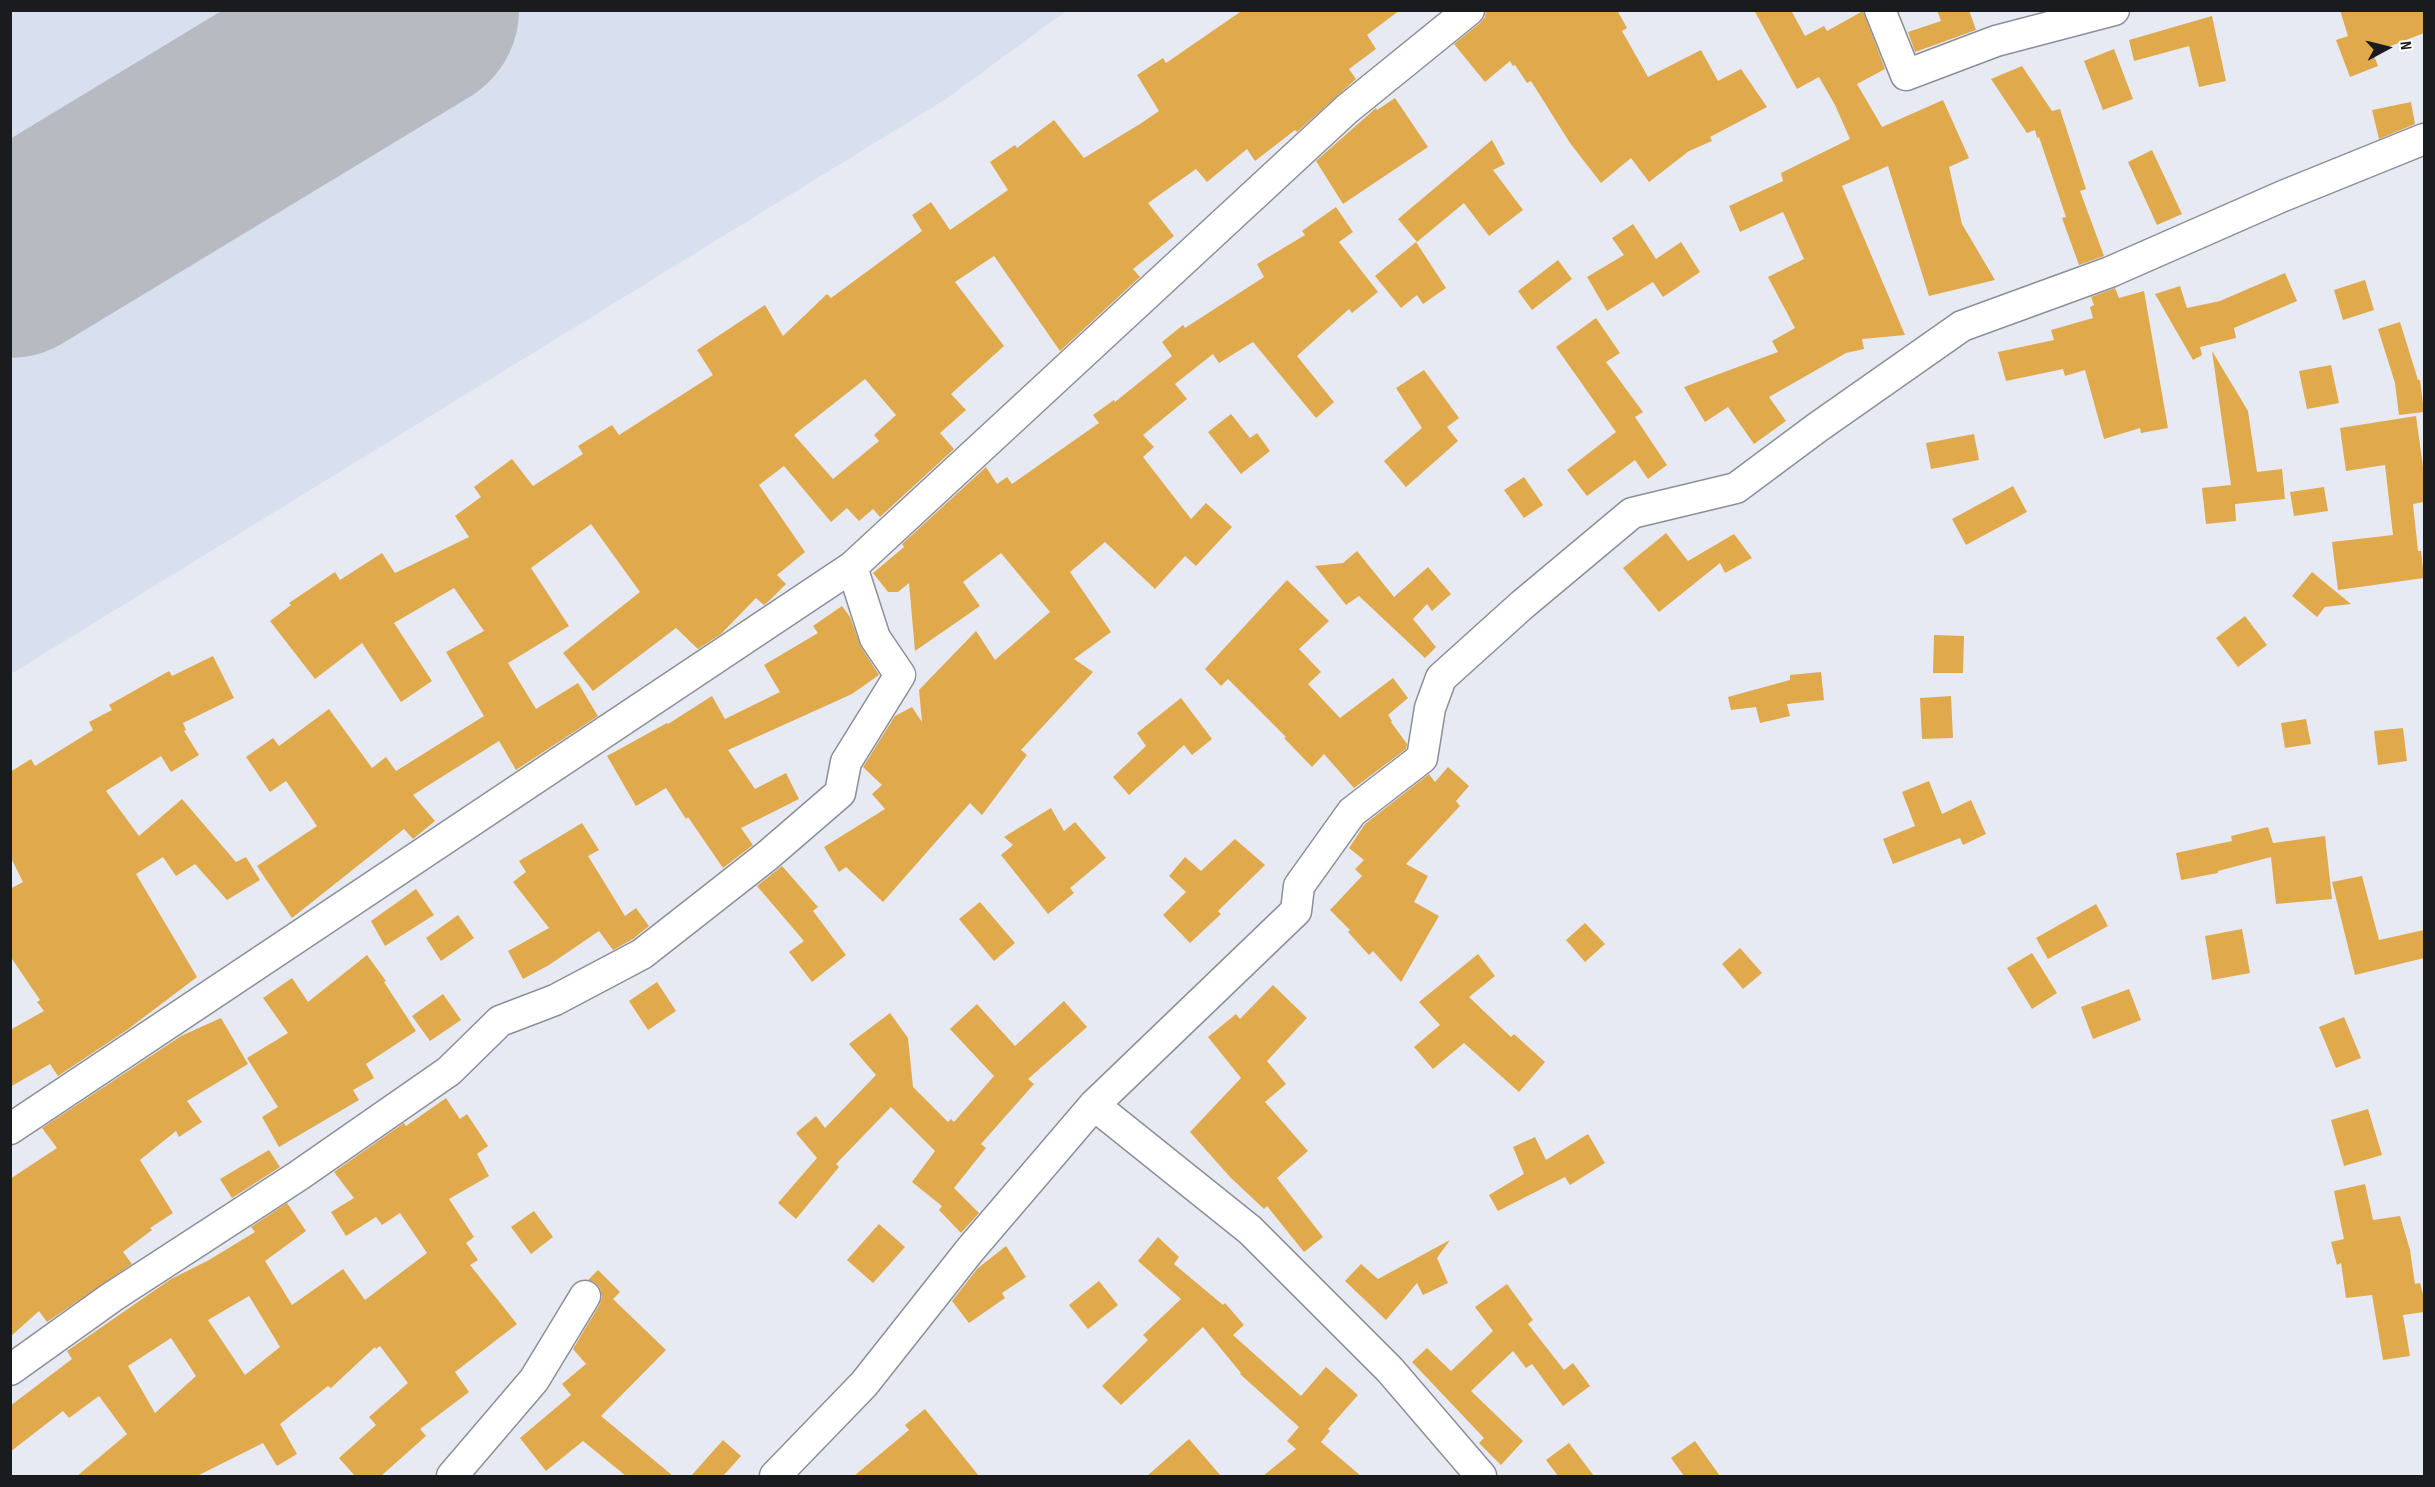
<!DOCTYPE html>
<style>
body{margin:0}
#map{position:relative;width:2435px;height:1487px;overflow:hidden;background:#e7eaf3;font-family:"Sofia Sans Condensed",sans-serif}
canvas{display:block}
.frame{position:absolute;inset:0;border:12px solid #1a1b1e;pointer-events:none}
.north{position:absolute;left:2357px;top:18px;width:60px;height:60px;-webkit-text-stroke:4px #fff;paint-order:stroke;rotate:83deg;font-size:16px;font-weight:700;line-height:24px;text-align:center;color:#1a1b1e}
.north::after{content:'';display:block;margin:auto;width:21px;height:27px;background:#1a1b1e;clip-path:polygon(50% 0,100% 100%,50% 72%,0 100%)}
</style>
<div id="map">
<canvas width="2435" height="1487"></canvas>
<div class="frame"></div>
<div class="north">N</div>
</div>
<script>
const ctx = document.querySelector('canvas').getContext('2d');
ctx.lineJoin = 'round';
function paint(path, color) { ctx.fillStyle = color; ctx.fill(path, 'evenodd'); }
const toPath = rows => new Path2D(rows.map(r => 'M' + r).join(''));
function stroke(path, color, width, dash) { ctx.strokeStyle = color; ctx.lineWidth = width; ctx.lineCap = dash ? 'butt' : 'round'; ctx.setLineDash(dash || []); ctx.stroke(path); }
paint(toPath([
 [11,10,1066,10,1066,11,946,99,11,674]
]), '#d8dfee');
stroke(toPath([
 [379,10,390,27]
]), '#b7bac1', 81);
stroke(toPath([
 [10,257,418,10]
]), '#b7bac1', 202);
paint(toPath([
 [1243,10,1400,10,1367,35,1376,49,1349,69,1356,79,1297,132,1295,130,1255,161,1247,149,1207,182,1196,169,1148,203,1174,236,1133,269,1140,277,1060,351,994,256,955,282,1004,346,951,394,966,410,940,433,954,449,880,517,873,509,859,521,847,508,831,522,784,466,759,485,805,552,777,575,786,584,769,601,764,605,756,598,721,634,698,649,676,628,593,691,563,653,640,592,591,524,531,568,569,626,508,663,536,709,578,683,598,716,516,770,499,741,413,795,435,821,413,839,404,829,292,918,257,866,317,826,286,781,270,792,246,757,273,738,279,746,329,709,372,768,386,757,396,771,484,716,446,652,484,631,454,588,394,623,432,681,401,702,362,643,315,679,270,621,291,605,289,603,335,572,340,580,382,553,395,573,469,537,455,516,481,497,474,487,512,459,533,486,583,454,578,446,612,425,619,435,713,375,697,350,765,305,783,336,827,294,831,298,922,231,912,215,931,202,950,230,1008,190,990,162,1015,145,1017,148,1054,120,1084,158,1140,124,1159,111,1137,75,1163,58,1166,63],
 [865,379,896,415,874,435,879,441,833,479,794,435],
 [1486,10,1617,10,1627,28,1622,31,1648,77,1701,50,1718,81,1741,69,1767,107,1710,137,1712,141,1689,151,1649,182,1631,158,1601,183,1570,143,1531,81,1527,83,1515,65,1513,66,1510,61,1485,82,1454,44,1480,23,1485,17],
 [1754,10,1791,10,1805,36,1824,26,1827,31,1863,11,1885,69,1857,84,1882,127,1943,100,1969,158,1949,167,1962,224,1995,280,1929,296,1888,166,1842,186,1905,335,1862,339,1864,349,1846,353,1769,397,1786,421,1754,444,1728,407,1705,422,1684,387,1778,352,1772,341,1795,328,1768,277,1804,259,1783,212,1740,232,1729,206,1783,181,1781,173,1850,139,1835,105,1819,77,1797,89],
 [1937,10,1969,10,1976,30,1915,52,1908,32,1941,21],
 [2340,10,2424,10,2424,33,2373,53,2378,66,2350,77,2336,40,2348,36],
 [2212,16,2226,81,2199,87,2189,46,2134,61,2129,40],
 [2114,49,2133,99,2103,110,2084,61],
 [2022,66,2052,111,2060,109,2086,189,2080,191,2104,256,2079,265,2062,218,2066,217,2039,137,2037,138,2035,130,2027,133,1991,79],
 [1395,98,1428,147,1343,204,1316,161,1376,108,1377,110],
 [2411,102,2415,124,2379,139,2372,110],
 [1492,140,1505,164,1493,170,1523,210,1489,236,1464,203,1417,242,1398,219],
 [2152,150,2182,214,2157,225,2128,162],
 [1336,207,1353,232,1339,242,1378,292,1352,313,1349,309,1297,356,1334,402,1316,418,1253,342,1219,363,1213,354,1175,384,1187,399,1143,435,1154,447,1143,457,1191,519,1206,503,1232,527,1196,566,1185,556,1155,589,1105,542,1070,572,1111,632,1074,659,1093,672,1021,750,1027,755,982,815,970,803,883,902,846,867,839,872,824,847,885,809,872,794,882,785,863,767,895,716,912,707,922,722,919,690,976,631,995,660,1050,612,1001,553,963,582,980,606,915,651,909,583,898,592,888,592,873,573,904,547,902,544,986,467,997,484,1007,477,1012,484,1099,423,1093,415,1114,400,1115,402,1172,356,1162,342,1183,325,1185,328,1264,277,1257,264,1305,235,1302,231],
 [1633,224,1656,259,1681,242,1700,272,1663,297,1653,282,1607,311,1587,277,1624,255,1612,238],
 [1416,242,1446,288,1423,304,1417,295,1401,308,1375,276],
 [1558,260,1572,279,1532,310,1518,291],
 [2285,273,2297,301,2234,328,2236,338,2200,347,2202,355,2193,360,2155,294,2180,286,2187,308,2220,301],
 [2365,280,2374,310,2343,320,2334,290],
 [2115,288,2119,298,2144,291,2168,428,2141,433,2140,428,2104,439,2085,370,2065,376,2063,369,2006,381,1998,352,2054,340,2051,330,2093,318,2090,307,2094,305,2091,297],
 [1596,318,1620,353,1606,362,1643,412,1635,417,1667,465,1648,479,1635,460,1587,496,1567,470,1616,432,1556,347],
 [2400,322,2418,380,2420,380,2424,412,2399,415,2395,383,2378,329],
 [2212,351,2248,411,2257,472,2282,469,2285,499,2235,504,2236,521,2206,524,2202,488,2231,485],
 [2331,365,2339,403,2307,409,2299,371],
 [1424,370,1459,418,1447,427,1458,441,1406,487,1384,461,1422,428,1396,388],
 [1231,414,1250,438,1257,433,1270,451,1241,474,1208,432],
 [2416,416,2424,474,2424,502,2413,504,2418,551,2421,551,2424,578,2338,590,2332,542,2393,535,2385,465,2346,471,2340,428],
 [1974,434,1979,460,1931,469,1926,443],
 [1524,477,1543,505,1524,518,1504,490],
 [2013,486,2027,512,1966,545,1952,519],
 [2324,487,2328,511,2294,516,2290,492],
 [1666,533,1688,561,1734,534,1752,558,1725,573,1720,563,1659,612,1623,568],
 [1357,551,1394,597,1428,567,1451,594,1432,611,1427,604,1413,619,1436,647,1425,658,1359,596,1346,605,1315,566,1343,563],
 [2312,572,2351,604,2325,607,2317,617,2292,596],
 [1287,580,1329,621,1299,649,1321,672,1308,684,1340,718,1393,678,1408,698,1388,715,1392,721,1391,722,1407,744,1406,749,1354,788,1324,754,1312,767,1284,738,1286,737,1228,679,1221,686,1205,669],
 [842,606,850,617,861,647,879,675,852,694,728,750,755,789,786,773,799,799,741,828,753,845,723,868,688,817,686,819,666,788,636,806,607,756,667,723,668,724,712,696,725,719,780,692,764,665,818,633,813,626],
 [2245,616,2267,645,2238,667,2216,638],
 [1934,635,1964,636,1963,673,1933,673],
 [213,656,234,698,183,723,186,730,184,731,199,755,171,772,161,756,106,791,139,836,182,799,236,862,246,857,260,880,227,900,195,864,176,876,163,857,136,874,197,977,127,1030,58,1076,50,1064,10,1087,10,1030,44,1011,37,1002,40,1000,10,956,10,889,23,882,11,858,10,772,31,759,35,766,93,730,89,722,112,710,109,705,169,671,172,676],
 [1821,672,1824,700,1787,704,1790,716,1760,723,1756,707,1731,710,1728,697,1790,680,1790,675],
 [1951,696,1953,738,1922,739,1920,698],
 [1181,698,1212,739,1192,755,1184,745,1129,795,1113,777,1146,746,1137,733],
 [2306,719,2311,744,2285,748,2281,723],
 [2403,728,2407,761,2378,765,2374,731],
 [1448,767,1469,786,1456,801,1460,806,1406,864,1428,876,1414,902,1439,916,1401,982,1373,951,1369,955,1348,932,1350,930,1330,910,1362,876,1355,869,1364,860,1349,848,1365,824,1429,774,1435,782],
 [1929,781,1942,814,1971,800,1986,834,1963,845,1960,838,1893,864,1883,839,1915,826,1902,792],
 [1051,808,1064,831,1075,822,1106,858,1070,888,1074,893,1048,914,1001,855,1013,845,1004,837],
 [582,823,599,850,588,856,625,916,636,908,649,926,633,939,613,950,599,931,549,965,523,979,508,951,549,928,513,882,526,872,519,861],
 [2268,827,2273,843,2325,836,2332,899,2276,904,2271,857,2218,871,2218,873,2181,880,2176,853,2232,841,2231,836],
 [1235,839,1265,865,1218,911,1221,914,1190,943,1163,915,1186,892,1169,876,1185,857,1201,871],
 [782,866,818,907,813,911,846,955,812,982,789,952,804,941,757,886],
 [2362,876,2379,940,2424,930,2424,958,2355,975,2332,882],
 [416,889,434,915,385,946,371,921],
 [980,902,1015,943,994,961,959,919],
 [2096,904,2108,926,2048,959,2036,938],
 [458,915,474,938,441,961,426,938],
 [1585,923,1605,944,1585,962,1566,940],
 [2242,929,2250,973,2212,980,2205,936],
 [1740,948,1762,973,1743,989,1722,964],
 [2032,953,2057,993,2032,1009,2007,968],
 [1478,954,1495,976,1469,997,1511,1037,1514,1034,1545,1062,1519,1092,1464,1043,1433,1069,1414,1047,1440,1025,1419,1002],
 [367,955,386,981,384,982,416,1031,366,1064,374,1078,353,1090,359,1100,279,1147,262,1117,278,1107,247,1058,288,1033,263,998,292,978,308,1002],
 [657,982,676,1011,648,1030,629,1001],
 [1273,985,1307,1018,1267,1061,1286,1084,1265,1102,1308,1151,1277,1178,1323,1237,1304,1252,1267,1206,1264,1209,1230,1177,1190,1132,1241,1078,1208,1037,1236,1014,1240,1019],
 [2129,989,2141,1020,2093,1039,2081,1007],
 [443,994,461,1020,430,1041,412,1016],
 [1064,1001,1087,1027,1028,1079,1034,1084,981,1144,986,1148,954,1188,979,1213,961,1233,939,1210,942,1206,912,1182,935,1151,891,1107,836,1164,839,1167,796,1219,778,1203,817,1158,796,1133,816,1116,825,1128,876,1075,849,1044,890,1013,908,1038,913,1087,948,1122,951,1119,954,1122,994,1076,950,1029,977,1004,1015,1046],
 [2344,1017,2361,1058,2336,1068,2319,1027],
 [221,1018,248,1064,187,1101,202,1122,179,1137,176,1131,140,1160,173,1213,150,1228,152,1230,123,1252,132,1264,47,1322,39,1311,10,1337,10,1179,57,1148,42,1128,181,1036],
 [446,1098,460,1119,467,1114,488,1146,477,1154,489,1176,449,1199,474,1237,466,1243,478,1260,470,1265,517,1324,455,1372,469,1392,420,1429,426,1436,381,1476,355,1476,339,1458,376,1425,369,1417,408,1383,380,1346,376,1349,375,1347,331,1388,328,1386,280,1424,297,1454,277,1466,263,1443,197,1476,77,1476,127,1434,99,1396,69,1418,63,1411,10,1452,10,1406,72,1359,67,1351,171,1279,209,1260,255,1232,251,1227,287,1203,306,1231,265,1261,292,1305,343,1269,365,1300,427,1253,400,1213,382,1225,376,1217,346,1236,331,1212,354,1198,334,1172,404,1123,406,1126],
 [249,1296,280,1347,245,1375,208,1320],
 [171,1338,196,1376,155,1413,128,1366],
 [2368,1109,2382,1155,2344,1166,2331,1120],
 [1588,1134,1605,1163,1570,1185,1565,1177,1498,1211,1489,1195,1524,1174,1513,1147,1535,1137,1546,1160],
 [269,1150,280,1167,232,1198,220,1179],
 [2365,1184,2373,1220,2400,1216,2410,1250,2415,1284,2420,1283,2424,1298,2424,1312,2403,1315,2410,1356,2383,1360,2372,1295,2346,1298,2341,1263,2337,1265,2331,1242,2344,1239,2334,1191],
 [534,1211,553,1237,531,1254,511,1227],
 [879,1224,905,1247,873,1283,847,1260],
 [1158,1237,1179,1257,1174,1264,1223,1305,1225,1303,1244,1325,1233,1335,1301,1396,1326,1367,1358,1395,1328,1429,1330,1431,1321,1442,1361,1476,1263,1476,1296,1449,1287,1441,1299,1427,1240,1374,1241,1373,1203,1327,1121,1405,1102,1386,1148,1340,1143,1335,1181,1299,1138,1261],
 [1450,1240,1437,1258,1448,1283,1423,1295,1417,1283,1386,1320,1345,1281,1361,1264,1378,1279],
 [1006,1246,1026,1277,1002,1293,1005,1298,969,1323,952,1301,978,1268],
 [598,1270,620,1292,613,1299,666,1350,601,1416,673,1476,626,1476,583,1441,546,1471,520,1438,571,1395,562,1384,586,1364,573,1349,600,1304,602,1297,600,1288,594,1282,588,1280],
 [1099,1281,1118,1305,1088,1329,1069,1305],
 [1507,1284,1533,1320,1528,1324,1564,1370,1573,1363,1590,1386,1563,1406,1532,1364,1526,1368,1513,1351,1471,1391,1523,1441,1501,1465,1479,1443,1484,1438,1412,1362,1427,1348,1451,1371,1493,1331,1475,1307],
 [925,1409,979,1476,854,1476,909,1430,905,1425],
 [1189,1439,1221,1476,1147,1476],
 [723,1440,741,1456,723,1476,691,1476],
 [1695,1441,1720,1476,1684,1476,1671,1458],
 [1569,1443,1594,1476,1558,1476,1546,1460]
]), '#e0a94b');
const minor = toPath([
 [1880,10,1906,75,1996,41,2114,10],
 [1094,1105,1250,1230,1390,1370,1481,1476],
 [10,1129,852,567,1347,109,1469,10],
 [10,1370,112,1297,298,1176,449,1071,500,1021,555,1000,642,954,767,856,840,793,846,762,900,675,875,638,852,567],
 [452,1476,534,1380,585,1296],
 [775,1476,864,1384,970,1250,1094,1105,1296,911,1299,886,1352,812,1422,758,1430,708,1441,678,1522,605,1632,513,1736,488,1818,427,1962,326,2110,272,2283,196,2424,139]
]);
stroke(minor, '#8c8f97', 33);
stroke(minor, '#fff', 30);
</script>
